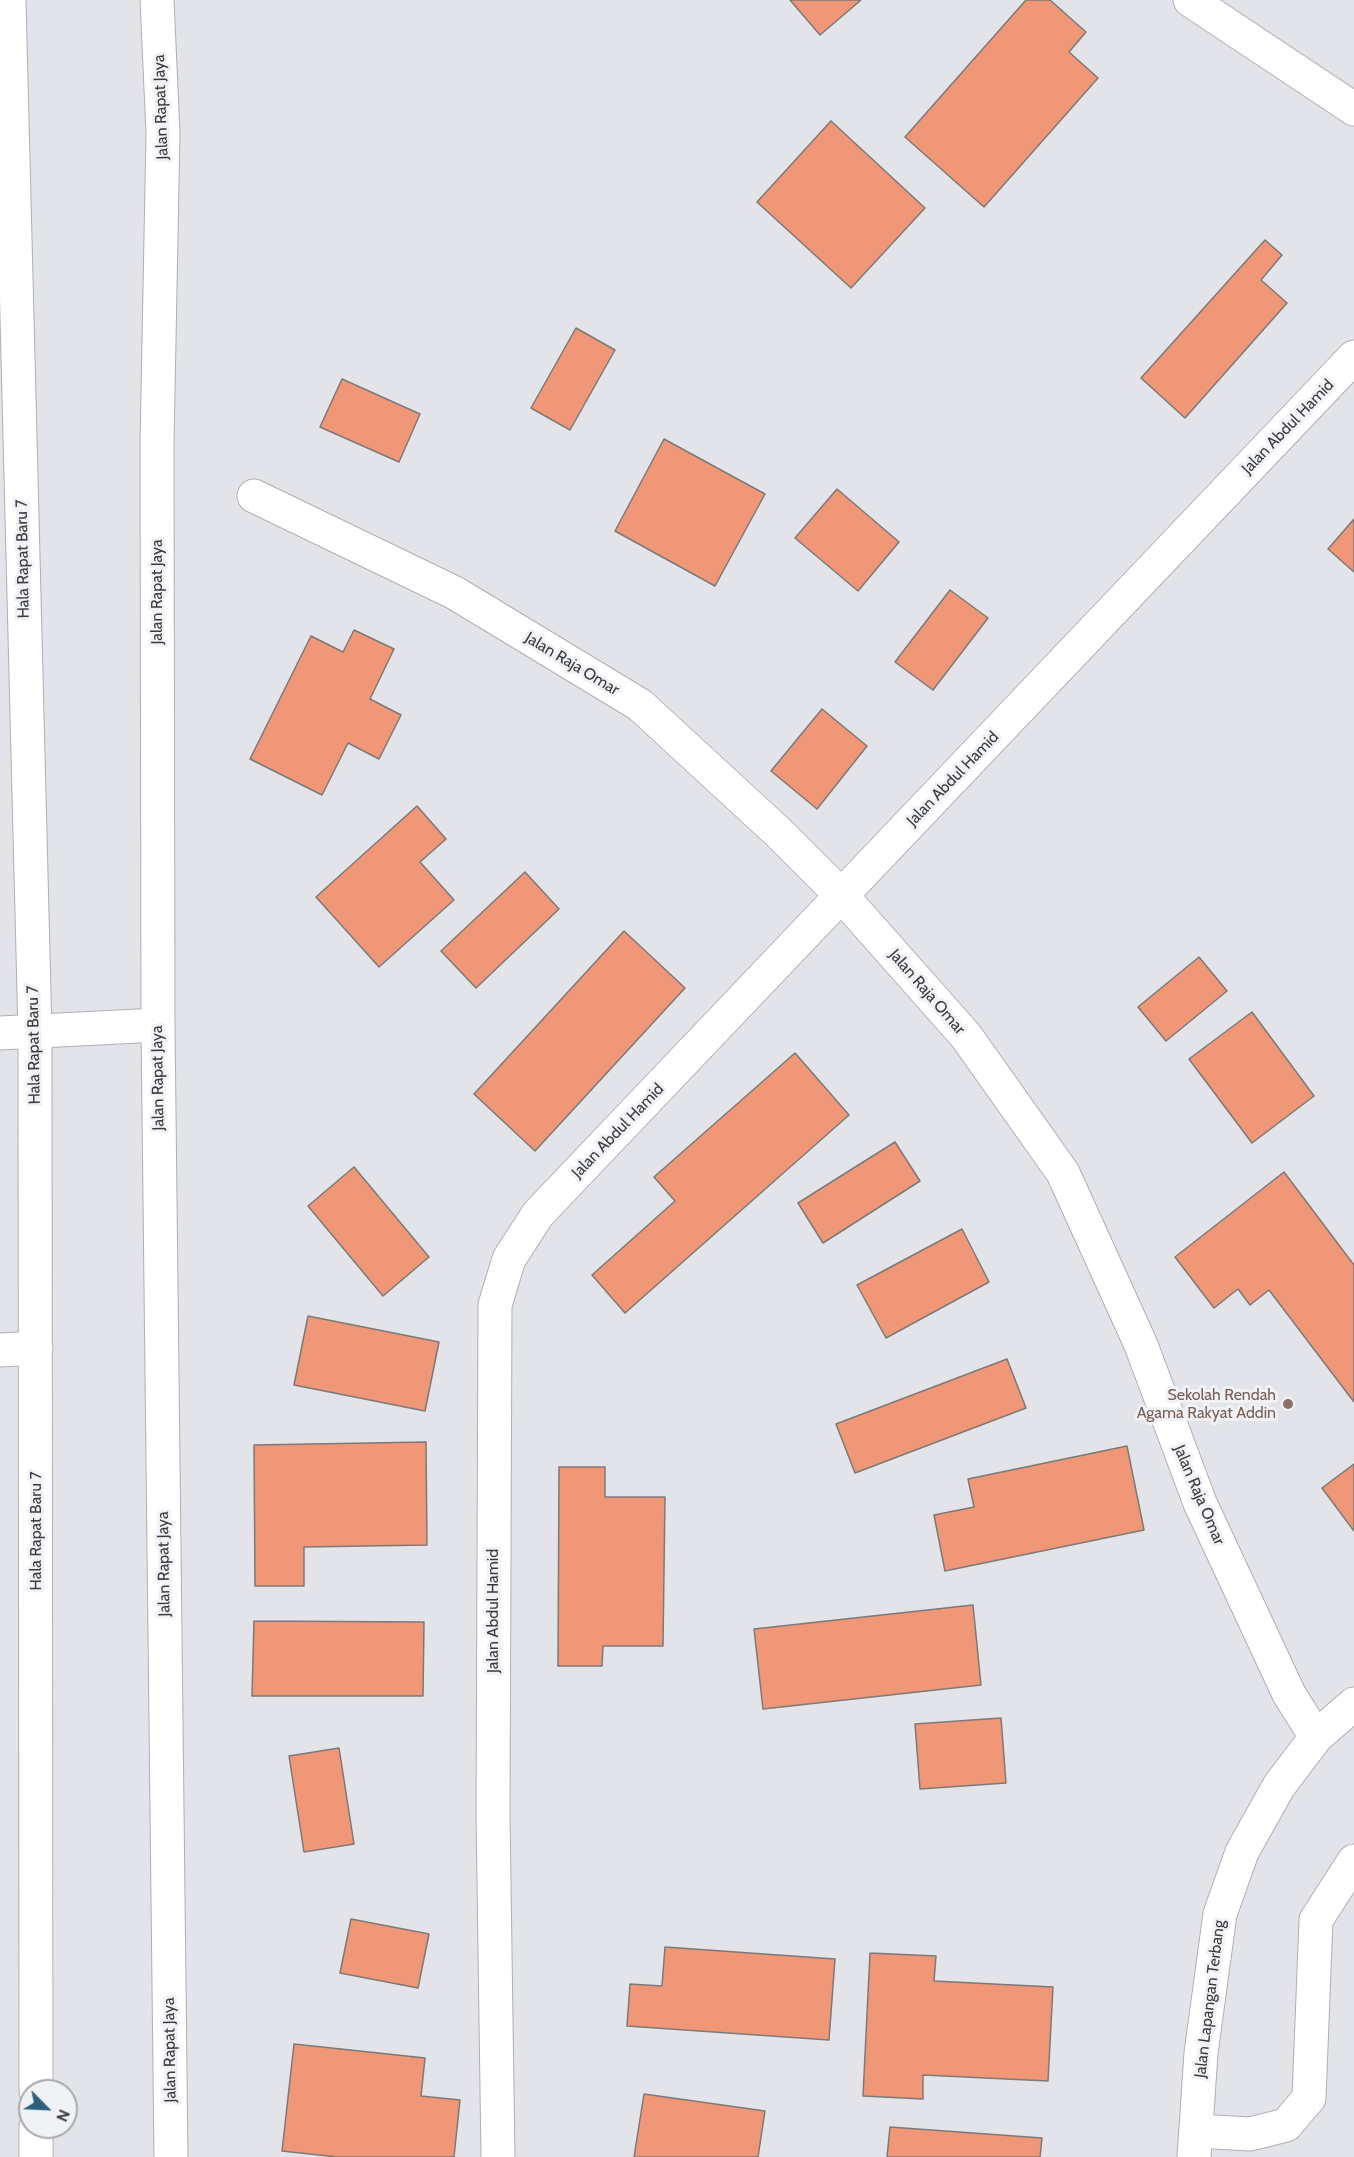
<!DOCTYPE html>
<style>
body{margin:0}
#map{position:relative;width:1354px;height:2157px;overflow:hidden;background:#e3e4e9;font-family:Cabin,sans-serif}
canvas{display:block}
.north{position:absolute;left:18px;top:2079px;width:60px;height:60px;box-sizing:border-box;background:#f0f2f6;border:2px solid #a7a9ac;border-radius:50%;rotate:114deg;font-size:16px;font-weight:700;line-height:24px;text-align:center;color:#3a3b3d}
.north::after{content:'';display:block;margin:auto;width:21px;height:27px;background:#2f5e7d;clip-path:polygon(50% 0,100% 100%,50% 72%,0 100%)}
</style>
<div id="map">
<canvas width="1354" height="2157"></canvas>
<div class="north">N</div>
</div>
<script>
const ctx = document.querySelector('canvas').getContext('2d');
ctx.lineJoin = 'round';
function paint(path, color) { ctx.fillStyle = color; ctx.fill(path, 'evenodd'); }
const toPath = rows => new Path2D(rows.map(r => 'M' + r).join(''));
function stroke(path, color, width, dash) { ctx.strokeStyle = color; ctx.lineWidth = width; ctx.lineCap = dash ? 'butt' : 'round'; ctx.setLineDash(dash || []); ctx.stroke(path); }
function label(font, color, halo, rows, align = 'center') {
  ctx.font = font + ' Cabin,sans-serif'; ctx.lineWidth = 6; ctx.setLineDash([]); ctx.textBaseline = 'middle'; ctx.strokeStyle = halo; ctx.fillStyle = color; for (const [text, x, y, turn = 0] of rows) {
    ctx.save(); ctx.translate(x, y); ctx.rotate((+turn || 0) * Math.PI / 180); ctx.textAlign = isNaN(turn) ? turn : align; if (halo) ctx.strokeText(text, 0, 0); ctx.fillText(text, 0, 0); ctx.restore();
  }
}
const building = toPath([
 [790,0,861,0,820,35,790,0],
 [1026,0,1050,0,1086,32,1069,52,1098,78,984,207,905,137,1026,0],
 [831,121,925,208,851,288,757,202,831,121],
 [1265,240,1282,255,1261,280,1287,303,1185,418,1141,378,1265,240],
 [576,328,615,350,570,430,531,408,576,328],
 [342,379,420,414,399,462,320,427,342,379],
 [664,439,765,494,715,586,615,531,664,439],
 [837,489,899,542,858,591,795,538,837,489],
 [1354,519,1354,572,1328,549,1354,519],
 [950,590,988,618,933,690,895,662,950,590],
 [354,630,394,649,370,699,401,715,379,759,348,743,322,795,250,759,311,636,343,652,354,630],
 [822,709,867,746,817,809,771,771,822,709],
 [417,806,446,839,420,862,454,900,379,967,316,897,417,806],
 [525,872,559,909,476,988,441,951,525,872],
 [624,931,685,988,535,1151,474,1094,624,931],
 [1199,957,1227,991,1166,1041,1138,1007,1199,957],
 [1252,1012,1314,1096,1252,1143,1189,1059,1252,1012],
 [795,1053,849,1115,625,1313,592,1275,675,1201,654,1177,795,1053],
 [895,1142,920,1181,823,1243,798,1203,895,1142],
 [354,1167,429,1257,383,1296,308,1206,354,1167],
 [1284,1172,1354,1265,1354,1402,1269,1290,1250,1305,1238,1289,1214,1308,1175,1257,1284,1172],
 [962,1229,989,1282,886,1338,857,1285,962,1229],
 [308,1316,439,1342,425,1411,294,1385,308,1316],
 [1007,1359,1026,1408,855,1473,836,1424,1007,1359],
 [426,1442,427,1545,304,1547,304,1586,255,1586,254,1445,426,1442],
 [1127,1446,1144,1530,945,1571,934,1515,974,1507,968,1479,1127,1446],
 [1354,1464,1354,1531,1322,1488,1354,1464],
 [559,1467,605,1467,605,1497,665,1497,663,1646,603,1646,602,1666,558,1666,559,1467],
 [973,1605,981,1685,763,1709,754,1629,973,1605],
 [254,1621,424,1622,423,1696,252,1696,254,1621],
 [1001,1718,1006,1783,920,1789,915,1724,1001,1718],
 [339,1748,354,1844,304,1852,289,1756,339,1748],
 [351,1919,429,1934,418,1988,340,1973,351,1919],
 [665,1947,835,1959,829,2040,627,2026,630,1984,662,1986,665,1947],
 [870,1953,936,1956,934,1981,1053,1987,1048,2081,923,2075,923,2099,863,2096,870,1953],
 [294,2044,425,2058,421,2096,460,2100,454,2157,337,2157,282,2151,294,2044],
 [644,2094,765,2111,758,2157,634,2157,644,2094],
 [890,2127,1042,2138,1040,2157,887,2157,890,2127]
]);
paint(building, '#f09777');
stroke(building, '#7d7978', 1.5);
const minor = toPath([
 [9,0,35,1032,36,2091],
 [157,0,163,133,157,444,158,1025,171,2157],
 [1190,0,1354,109],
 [254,496,455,593,640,705,779,833,842,896,966,1036,1063,1173,1141,1345,1200,1503,1289,1694,1316,1737],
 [0,1033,158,1025],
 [0,1350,36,1348],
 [1196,2131,1250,2134,1286,2125,1309,2098,1316,1920,1354,1861],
 [36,2157,36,2127],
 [498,2157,493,1814,495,1305,509,1259,538,1214,1354,357],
 [1194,2157,1201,2053,1220,1914,1242,1852,1279,1786,1316,1737,1354,1704]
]);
stroke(minor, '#aeafb3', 35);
stroke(minor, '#fff', 33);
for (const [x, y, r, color] of [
 [1288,1404,6,"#8d6e63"]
]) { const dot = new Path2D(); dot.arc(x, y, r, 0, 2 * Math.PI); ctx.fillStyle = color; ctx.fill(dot); stroke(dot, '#f0f2f6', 2); }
label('16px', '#3a3b3d', '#f0f2f6', [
 ["Jalan Rapat Jaya",161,107,-92],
 ["Jalan Abdul Hamid",1288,427,-46],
 ["Hala Rapat Baru 7",23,559,-91],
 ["Jalan Rapat Jaya",157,592,-90],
 ["Jalan Raja Omar",572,664,31],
 ["Jalan Abdul Hamid",953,779,-46],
 ["Jalan Raja Omar",927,992,49],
 ["Hala Rapat Baru 7",34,1045,-91],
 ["Jalan Rapat Jaya",158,1078,-91],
 ["Jalan Abdul Hamid",618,1131,-46],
 ["Jalan Raja Omar",1199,1495,67],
 ["Hala Rapat Baru 7",36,1531,-90],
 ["Jalan Rapat Jaya",164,1564,-91],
 ["Jalan Abdul Hamid",493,1611,-90],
 ["Jalan Lapangan Terbang",1210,1999,-83],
 ["Jalan Rapat Jaya",170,2050,-91]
]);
label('16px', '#785e54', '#f0f2f6', [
 ["Sekolah Rendah",1276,1395],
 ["Agama Rakyat Addin",1276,1413]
], 'right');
</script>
